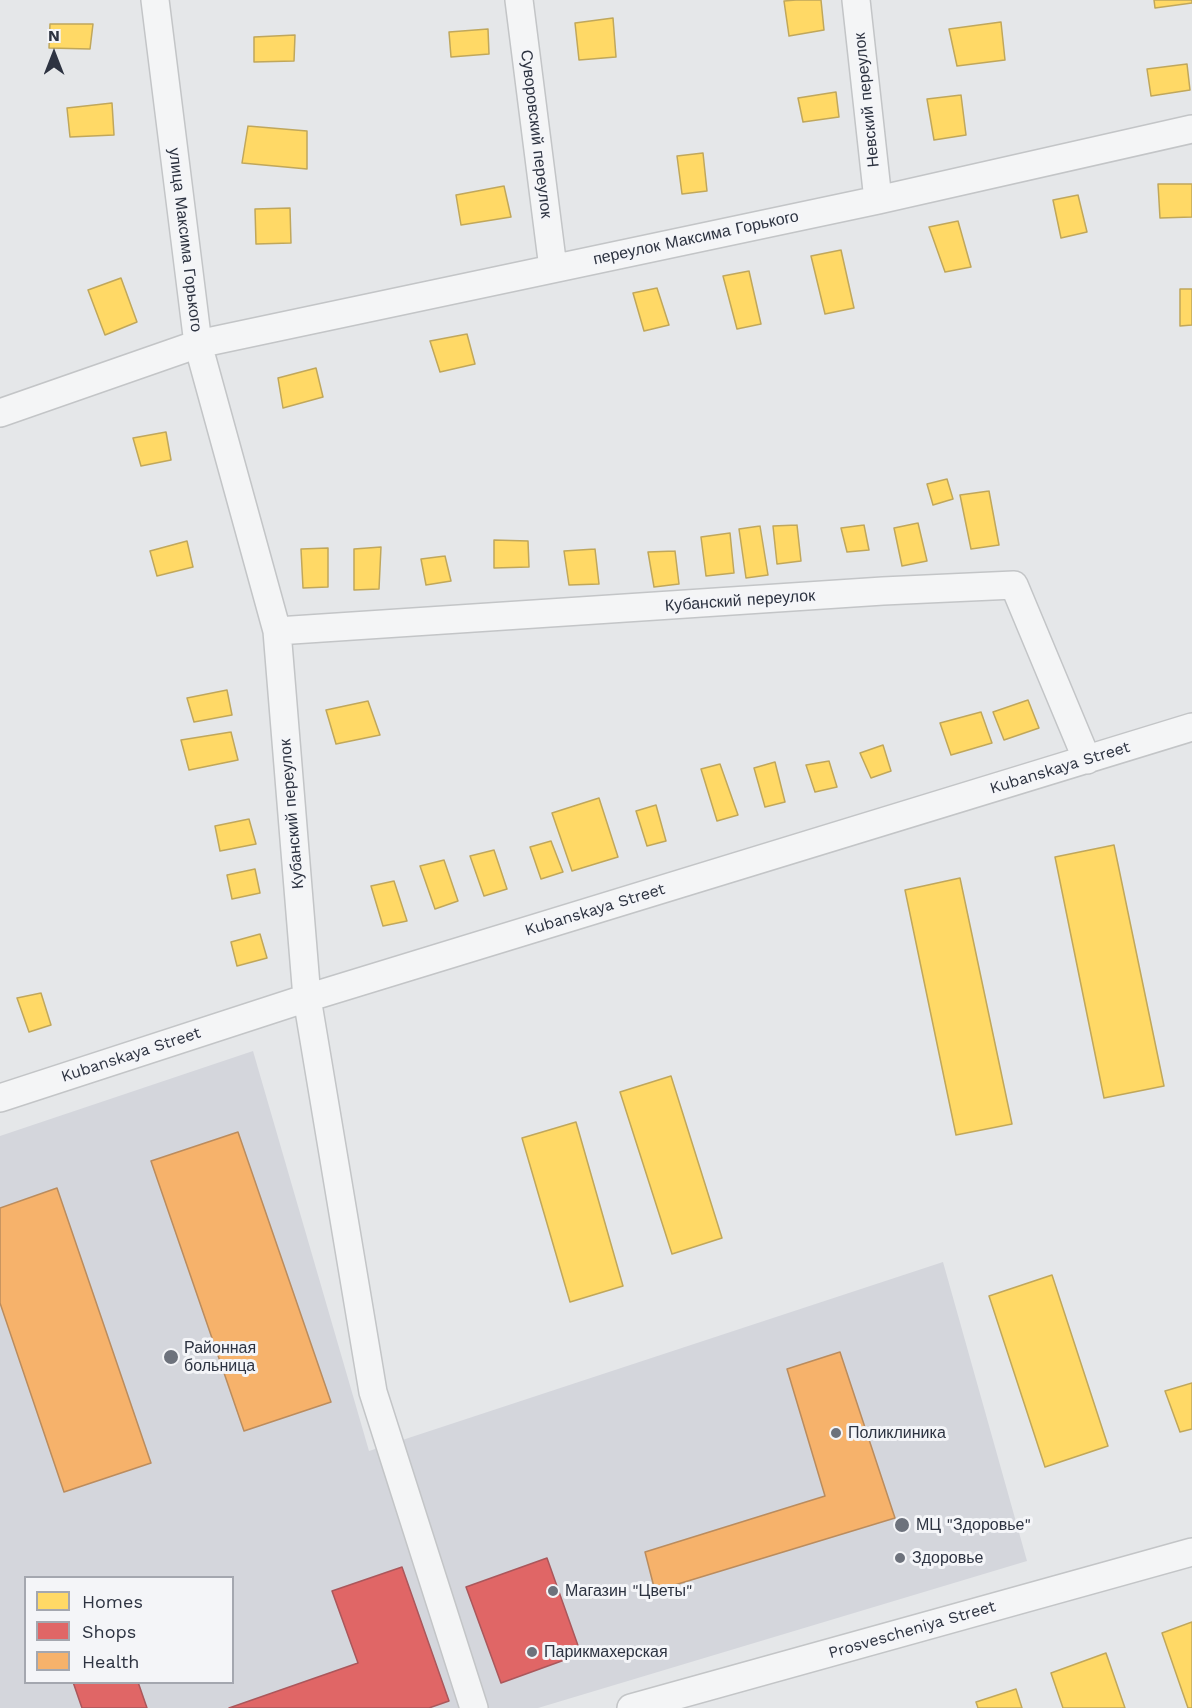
<!DOCTYPE html>
<meta charset="utf-8">
<style>
body{margin:0}
#map{position:relative;width:1192px;height:1708px;overflow:hidden;background:#e5e7e9;font-family:"Work Sans",sans-serif}
canvas{display:block}
.legend{position:absolute;left:24px;top:1576px;width:210px;height:108px;box-sizing:border-box;background:#f4f5f8;border:2px solid #a4a7af;margin:0;padding:8px 10px;list-style:none;font-size:18px;color:#2d3341}
.legend li{display:flex;align-items:center;gap:12px;height:30px}
.legend b{width:30px;border:2px solid #a4a7af}
.north{position:absolute;left:24px;top:24px;width:60px;height:60px;-webkit-text-stroke:4px #f4f5f8;paint-order:stroke;rotate:0deg;font-size:16px;font-weight:700;line-height:24px;text-align:center;color:#2d3341}
.north::after{content:'';display:block;margin:auto;width:21px;height:27px;background:#2d3341;clip-path:polygon(50% 0,100% 100%,50% 72%,0 100%)}
</style>
<div id="map">
<canvas width="1192" height="1708"></canvas>
<ul class="legend">
<li><b style="height:16px;background:#ffd966"></b>Homes</li>
<li><b style="height:16px;background:#e06666"></b>Shops</li>
<li><b style="height:16px;background:#f6b26b"></b>Health</li>
</ul>
<div class="north">N</div>
</div>
<script>
const ctx = document.querySelector('canvas').getContext('2d');
ctx.lineJoin = 'round';
function paint(path, color) { ctx.fillStyle = color; ctx.fill(path, 'evenodd'); }
const toPath = rows => new Path2D(rows.map(r => 'M' + r).join(''));
function stroke(path, color, width, dash) { ctx.strokeStyle = color; ctx.lineWidth = width; ctx.lineCap = dash ? 'butt' : 'round'; ctx.setLineDash(dash || []); ctx.stroke(path); }
function label(font, color, halo, rows, align = 'center') {
  ctx.font = font + ' "Work Sans",sans-serif'; ctx.lineWidth = 6; ctx.setLineDash([]); ctx.textBaseline = 'middle'; ctx.strokeStyle = halo; ctx.fillStyle = color; for (const [text, x, y, turn = 0] of rows) {
    ctx.save(); ctx.translate(x, y); ctx.rotate((+turn || 0) * Math.PI / 180); ctx.textAlign = isNaN(turn) ? turn : align; if (halo) ctx.strokeText(text, 0, 0); ctx.fillText(text, 0, 0); ctx.restore();
  }
}
paint(toPath([
 [253,1051,369,1451,943,1262,1027,1561,538,1708,0,1708,0,1136],
 [26,1578,232,1578,232,1682,26,1682]
]), '#d4d6dc');
const homes = toPath([
 [796,0,821,0,824,30,789,36,784,1,796,0],
 [1154,0,1192,0,1192,3,1155,8,1154,0],
 [613,18,616,57,579,60,575,23,613,18],
 [1001,22,1005,60,957,66,949,29,1001,22],
 [50,24,93,24,90,49,49,48,50,24],
 [488,29,489,54,451,57,449,32,488,29],
 [295,35,294,61,254,62,254,37,295,35],
 [1187,64,1190,90,1151,96,1147,69,1187,64],
 [836,92,839,117,803,122,798,98,836,92],
 [961,95,966,135,934,140,927,99,961,95],
 [112,103,114,135,70,137,67,108,112,103],
 [248,126,307,131,307,169,242,163,248,126],
 [703,153,707,191,682,194,677,156,703,153],
 [1158,184,1192,184,1192,217,1160,218,1158,184],
 [504,186,511,217,461,225,456,195,504,186],
 [1078,195,1087,232,1061,238,1053,200,1078,195],
 [290,208,291,243,256,244,255,209,290,208],
 [958,221,971,267,945,272,929,227,958,221],
 [841,250,854,308,825,314,811,256,841,250],
 [749,271,761,324,737,329,723,276,749,271],
 [121,278,137,322,105,335,88,290,121,278],
 [657,288,669,325,644,331,633,293,657,288],
 [1180,289,1192,289,1192,325,1180,326,1180,289],
 [467,334,475,364,440,372,430,341,467,334],
 [316,368,323,397,283,408,278,378,316,368],
 [166,432,171,460,141,466,133,438,166,432],
 [947,479,953,499,933,505,927,484,947,479],
 [989,491,999,545,971,549,960,495,989,491],
 [918,523,927,561,902,566,894,528,918,523],
 [797,525,801,561,777,564,773,526,797,525],
 [864,525,869,550,847,552,841,528,864,525],
 [760,526,768,575,746,578,739,529,760,526],
 [730,533,734,573,706,576,701,537,730,533],
 [494,540,528,541,529,567,494,568,494,540],
 [187,541,193,567,157,576,150,551,187,541],
 [381,547,379,589,354,590,354,549,381,547],
 [328,548,328,587,303,588,301,549,328,548],
 [595,549,599,584,569,585,564,551,595,549],
 [675,551,679,584,654,587,648,552,675,551],
 [445,556,451,581,426,585,421,559,445,556],
 [227,690,232,715,194,722,187,698,227,690],
 [1028,700,1039,728,1004,740,993,712,1028,700],
 [368,701,380,735,336,744,326,710,368,701],
 [981,712,992,743,951,755,940,723,981,712],
 [231,732,238,760,189,770,181,740,231,732],
 [883,745,891,771,871,778,860,753,883,745],
 [829,761,837,787,815,792,806,765,829,761],
 [775,762,785,802,765,807,754,768,775,762],
 [720,764,738,815,717,821,701,769,720,764],
 [599,798,618,857,572,871,552,813,599,798],
 [656,805,666,841,647,846,636,811,656,805],
 [249,819,256,844,220,851,215,826,249,819],
 [551,841,563,872,541,879,530,847,551,841],
 [1114,845,1164,1086,1104,1098,1055,857,1114,845],
 [494,850,507,889,484,896,470,856,494,850],
 [444,860,458,901,435,909,420,866,444,860],
 [255,869,260,893,232,899,227,875,255,869],
 [960,878,1012,1124,956,1135,905,890,960,878],
 [394,881,407,921,383,926,371,886,394,881],
 [260,934,267,958,237,966,231,942,260,934],
 [41,993,51,1025,29,1032,17,998,41,993],
 [671,1076,722,1238,672,1254,620,1092,671,1076],
 [576,1122,623,1286,570,1302,522,1138,576,1122],
 [1052,1275,1108,1446,1045,1467,989,1296,1052,1275],
 [1192,1383,1192,1429,1180,1432,1165,1391,1192,1383],
 [1192,1622,1192,1708,1188,1708,1162,1633,1192,1622],
 [1106,1653,1125,1708,1063,1708,1051,1673,1106,1653],
 [1016,1689,1022,1708,978,1708,976,1702,1016,1689]
]);
paint(homes, '#ffd966');
stroke(homes, '#c0a75b', 1.5);
const shops = toPath([
 [547,1558,581,1654,501,1683,466,1587,547,1558],
 [402,1567,449,1701,429,1708,229,1708,358,1663,332,1591,402,1567],
 [73,1682,138,1682,147,1708,82,1708,73,1682]
]);
paint(shops, '#e06666');
stroke(shops, '#aa575b', 1.5);
const health = toPath([
 [238,1132,331,1402,244,1431,151,1161,238,1132],
 [57,1188,151,1463,64,1492,0,1303,0,1208,57,1188],
 [840,1352,895,1518,655,1591,645,1552,825,1496,787,1369,840,1352]
]);
paint(health, '#f6b26b');
stroke(health, '#ba8c5e', 1.5);
const minor = toPath([
 [155,0,198,344,277,631,307,998,373,1392,474,1708],
 [519,0,553,268],
 [856,0,878,200],
 [0,413,198,344,878,200,1192,129],
 [277,631,883,591,1014,585,1087,760],
 [0,1098,307,998,1192,727],
 [631,1708,1192,1552]
]);
stroke(minor, '#c3c5c7', 30);
stroke(minor, '#f4f5f6', 27);
for (const [x, y, r, color] of [
 [171,1357,8,"#6d727c"],
 [836,1433,6,"#6d727c"],
 [902,1525,8,"#6d727c"],
 [900,1558,6,"#6d727c"],
 [553,1591,6,"#6d727c"],
 [532,1652,6,"#6d727c"]
]) { const dot = new Path2D(); dot.arc(x, y, r, 0, 2 * Math.PI); ctx.fillStyle = color; ctx.fill(dot); stroke(dot, '#f4f5f8', 2); }
label('16px', '#2d3341', '#f4f5f8', [
 ["Невский переулок",867,100,-96],
 ["Суворовский переулок",536,134,83],
 ["переулок Максима Горького",696,238,-12],
 ["улица Максима Горького",185,240,83],
 ["Кубанский переулок",740,601,-4],
 ["Kubanskaya Street",1060,768,-17],
 ["Кубанский переулок",292,814,-95],
 ["Kubanskaya Street",595,910,-17],
 ["Kubanskaya Street",131,1055,-18],
 ["Prosvescheniya Street",912,1630,-16]
]);
label('16px', '#2d3341', '#f4f5f8', [
 ["Районная",184,1348],
 ["больница",184,1366],
 ["Поликлиника",848,1433],
 ["МЦ \"Здоровье\"",916,1525],
 ["Здоровье",912,1558],
 ["Магазин \"Цветы\"",565,1591],
 ["Парикмахерская",544,1652]
], 'left');
</script>
